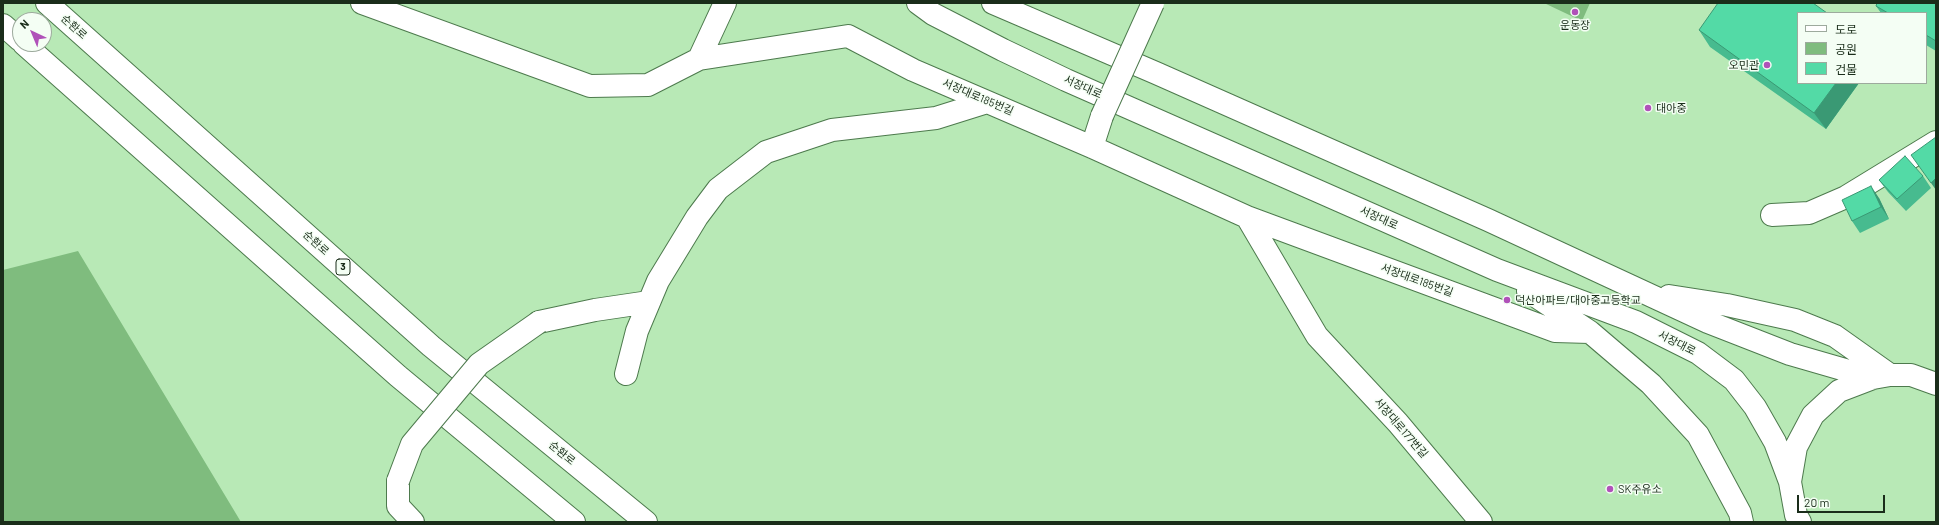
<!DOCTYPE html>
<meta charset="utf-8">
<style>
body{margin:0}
#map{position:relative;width:1939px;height:525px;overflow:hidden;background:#b8e9b6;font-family:Barlow,"Noto Sans KR",sans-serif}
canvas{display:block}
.frame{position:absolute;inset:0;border:4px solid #1a2d1a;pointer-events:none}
.legend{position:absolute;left:1797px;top:12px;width:130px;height:72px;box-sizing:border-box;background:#f4fef4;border:1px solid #9daa9d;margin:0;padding:5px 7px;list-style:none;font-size:12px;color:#1a2d1a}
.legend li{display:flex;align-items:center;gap:8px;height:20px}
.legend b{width:20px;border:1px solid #9daa9d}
.north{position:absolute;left:12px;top:12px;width:40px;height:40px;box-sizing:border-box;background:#f4fef4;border:1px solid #9daa9d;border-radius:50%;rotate:316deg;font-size:11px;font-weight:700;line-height:16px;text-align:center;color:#1a2d1a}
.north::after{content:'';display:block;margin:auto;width:14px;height:18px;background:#b051b9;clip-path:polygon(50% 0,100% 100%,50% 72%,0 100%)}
.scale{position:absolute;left:1797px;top:495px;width:88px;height:18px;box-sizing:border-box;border:2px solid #1a2d1a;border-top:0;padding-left:5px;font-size:12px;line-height:14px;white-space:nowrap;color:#1a2d1a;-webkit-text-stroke:3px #f4fef4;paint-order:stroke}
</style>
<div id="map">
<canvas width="1939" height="525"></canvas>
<div class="frame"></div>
<ul class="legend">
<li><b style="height:5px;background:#fff"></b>도로</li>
<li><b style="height:11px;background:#7fbc7e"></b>공원</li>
<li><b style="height:11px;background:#53daa6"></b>건물</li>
</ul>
<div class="north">N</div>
<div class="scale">20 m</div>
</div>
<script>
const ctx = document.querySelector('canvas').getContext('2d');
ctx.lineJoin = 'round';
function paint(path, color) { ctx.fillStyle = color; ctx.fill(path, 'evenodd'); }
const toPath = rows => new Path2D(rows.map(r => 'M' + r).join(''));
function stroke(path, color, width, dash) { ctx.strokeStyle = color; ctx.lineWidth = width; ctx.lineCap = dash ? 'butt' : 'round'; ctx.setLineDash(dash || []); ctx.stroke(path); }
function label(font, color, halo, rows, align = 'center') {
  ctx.font = font + ' Barlow,"Noto Sans KR",sans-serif'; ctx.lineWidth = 3; ctx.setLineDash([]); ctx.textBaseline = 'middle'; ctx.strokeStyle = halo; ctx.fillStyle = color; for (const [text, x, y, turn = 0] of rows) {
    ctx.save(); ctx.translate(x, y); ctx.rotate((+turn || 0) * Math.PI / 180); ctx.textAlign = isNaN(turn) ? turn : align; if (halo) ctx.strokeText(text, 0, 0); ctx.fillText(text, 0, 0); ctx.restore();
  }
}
paint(toPath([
 [1544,3,1590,3,1582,21],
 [78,251,241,522,3,522,3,270]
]), '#7fbc7e');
const minor = toPath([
 [362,3,590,86,648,85,699,59,725,3],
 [918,3,933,14,1003,50,1066,80,1497,270,1636,322,1698,353,1734,380,1755,407,1775,442,1790,482],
 [993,3,1156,73,1488,220,1708,322,1790,354,1873,378],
 [699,59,848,36,913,70,1092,147,1247,217,1317,336,1398,423,1481,522],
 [1092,147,1102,116],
 [1772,215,1809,213,1846,197,1936,142],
 [1247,217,1555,331,1590,332],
 [1528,291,1590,332,1651,384,1698,435,1740,513,1742,522],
 [1669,296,1727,305,1795,320,1835,336,1890,375],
 [539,322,595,310,649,302],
 [626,374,637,331,658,281,697,217,718,189,766,152,832,130,936,118,987,102],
 [398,481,398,506,413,522],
 [1800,522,1796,515,1790,482,1796,447,1813,415,1839,391,1873,378,1890,375,1911,375,1936,384]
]);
const highway = toPath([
 [47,3,431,346,646,522],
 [3,25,20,40],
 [24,44,398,376,574,522]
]);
stroke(minor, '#4d7a4d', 24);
stroke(highway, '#4d7a4d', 24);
stroke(minor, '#fff', 22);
stroke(highway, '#fff', 22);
const minorBridge = toPath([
 [1102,116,1153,3],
 [398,481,412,444,479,364,539,322]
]);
stroke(minorBridge, '#4d7a4d', 24, []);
stroke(minorBridge, '#fff', 22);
paint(toPath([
 [1936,3,1936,51,1926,45,1926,13,1881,13,1876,6],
 [1699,30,1798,83,1859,83,1826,129,1710,47],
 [1923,176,1931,188,1906,211,1888,192,1879,180],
 [1879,198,1889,219,1860,233,1852,221]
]), '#47bb8f');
paint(toPath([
 [1836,83,1859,83,1826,129,1814,113],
 [1936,178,1936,190,1931,183],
 [1871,186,1879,198,1889,219,1881,207]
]), '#3a9974');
const building = toPath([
 [1718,3,1813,3,1827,13,1798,13,1798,83,1836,83,1814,113,1699,30,1718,3],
 [1877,3,1936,3,1936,41,1926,35,1926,13,1888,13,1876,6,1877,3],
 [1936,137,1936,178,1931,183,1911,155,1936,137],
 [1905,156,1923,176,1897,199,1879,180,1905,156],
 [1871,186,1881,207,1852,221,1842,200,1871,186]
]);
paint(building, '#53daa6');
stroke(building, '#3a9974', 1);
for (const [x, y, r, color] of [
 [1575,12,4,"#b051b9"],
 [1767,65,4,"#b051b9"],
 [1648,108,4,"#b051b9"],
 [1507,300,4,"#b051b9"],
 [1610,489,4,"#b051b9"]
]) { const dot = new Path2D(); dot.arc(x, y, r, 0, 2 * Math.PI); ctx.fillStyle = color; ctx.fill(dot); stroke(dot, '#f4fef4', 1.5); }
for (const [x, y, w] of [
 [343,267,14]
]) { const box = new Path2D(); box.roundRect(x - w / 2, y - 8, w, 16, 3); ctx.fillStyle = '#f4fef4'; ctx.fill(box); stroke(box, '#1a2d1a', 1); }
label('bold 10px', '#1a2d1a', null, [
 ["3",343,267]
]);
label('11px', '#1a2d1a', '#f4fef4', [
 ["운동장",1575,25,"center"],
 ["오민관",1759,65,"right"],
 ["대아중",1656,108],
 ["덕산아파트/대아중고등학교",1515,300],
 ["SK주유소",1618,489]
], 'left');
label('11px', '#1a2d1a', '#f4fef4', [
 ["순환로",74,27,42],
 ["서장대로",1083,87,24],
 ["서장대로185번길",978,97,23],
 ["서장대로",1379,218,24],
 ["순환로",316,243,42],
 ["서장대로185번길",1417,280,20],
 ["서장대로",1677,343,27],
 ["서장대로177번길",1401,428,49],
 ["순환로",562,453,39]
]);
</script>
